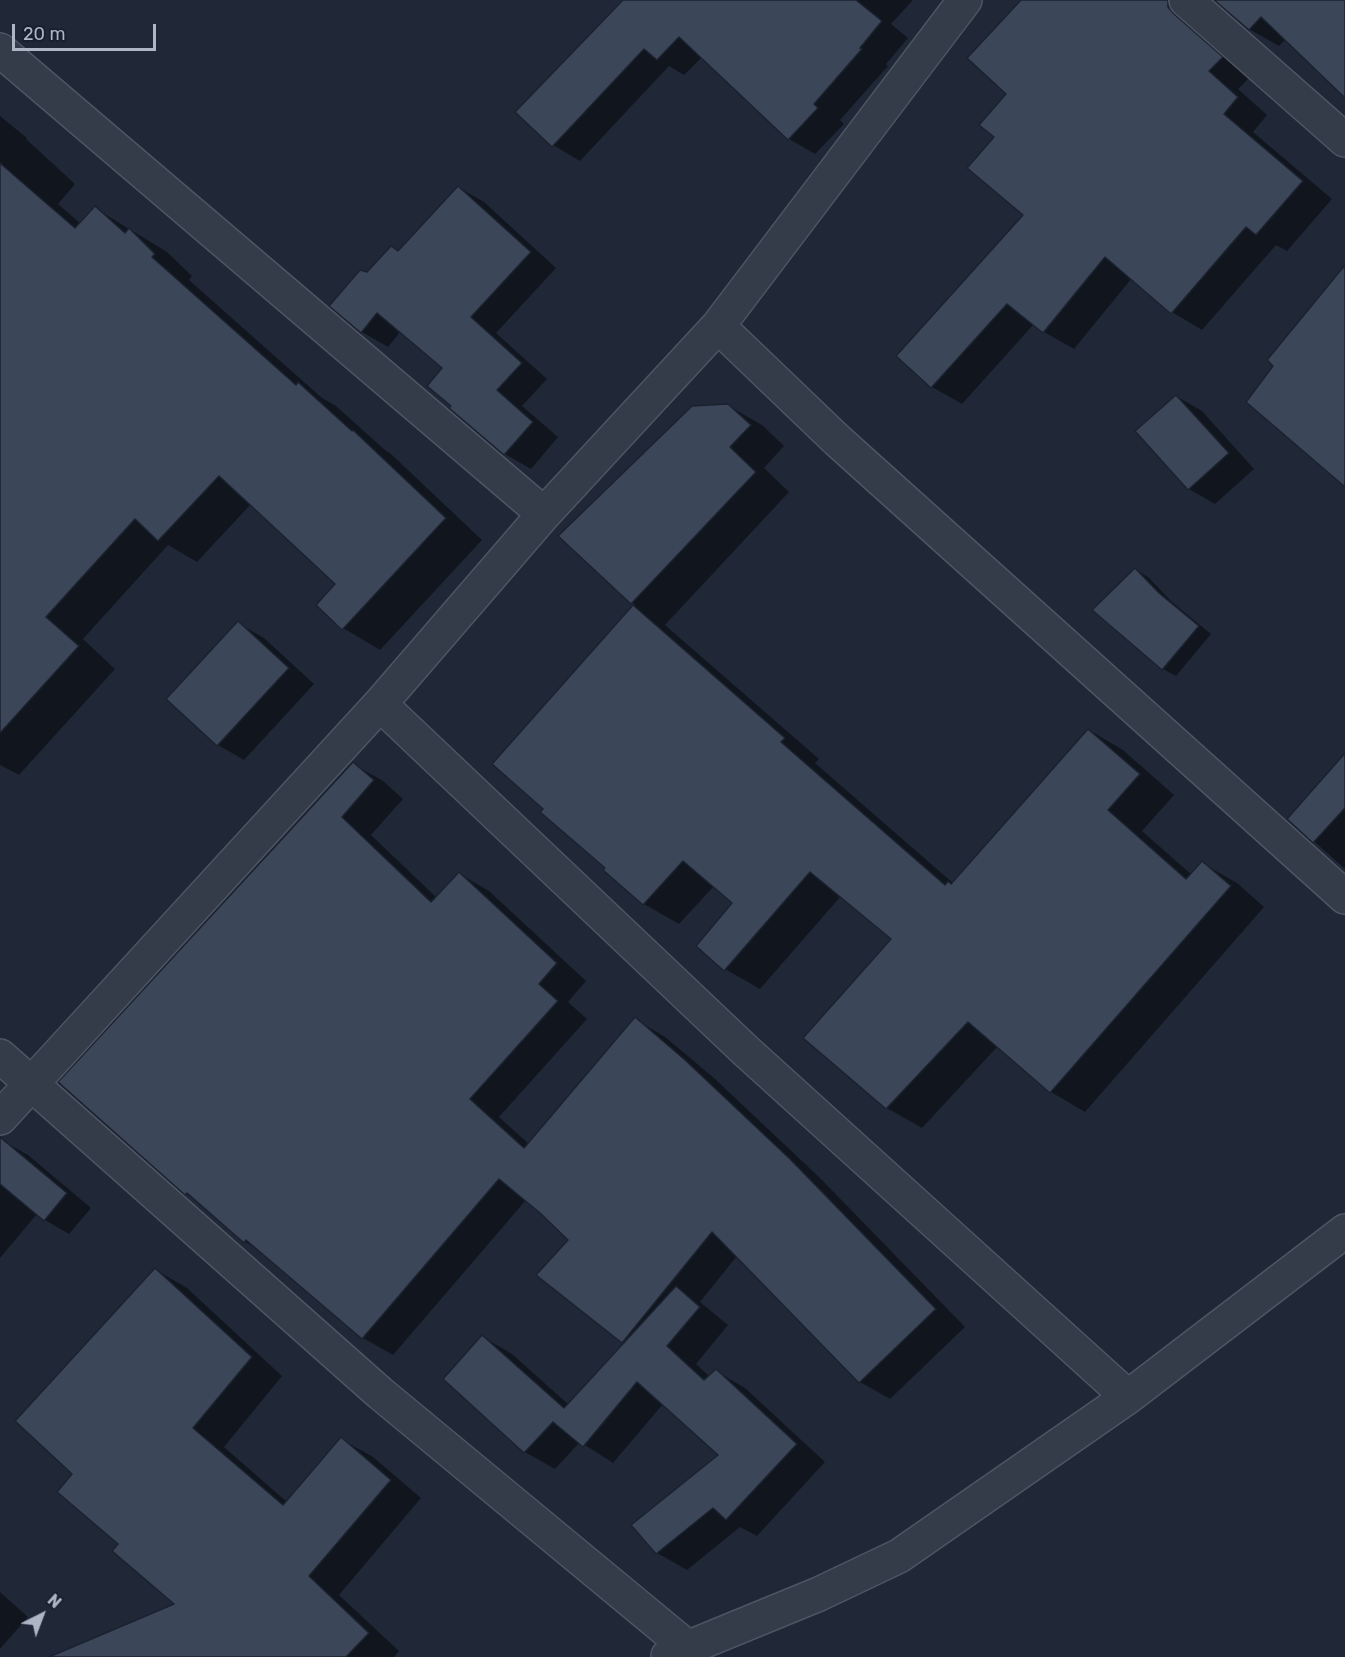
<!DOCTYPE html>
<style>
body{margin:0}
#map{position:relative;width:1345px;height:1657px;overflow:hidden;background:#202838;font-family:Rubik,sans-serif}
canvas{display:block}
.north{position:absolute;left:12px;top:1585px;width:60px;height:60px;-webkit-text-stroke:4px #19202d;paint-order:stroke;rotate:42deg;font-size:16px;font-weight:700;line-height:24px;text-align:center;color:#aeb5c5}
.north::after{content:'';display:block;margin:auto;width:21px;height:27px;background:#aeb5c5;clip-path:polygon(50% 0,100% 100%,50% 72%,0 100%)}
.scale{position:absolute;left:12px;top:24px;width:144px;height:27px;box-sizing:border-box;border:3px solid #aeb5c5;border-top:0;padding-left:8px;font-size:18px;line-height:21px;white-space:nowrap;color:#aeb5c5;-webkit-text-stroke:4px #19202d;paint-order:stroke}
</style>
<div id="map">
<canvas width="1345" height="1657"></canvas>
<div class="north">N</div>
<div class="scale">20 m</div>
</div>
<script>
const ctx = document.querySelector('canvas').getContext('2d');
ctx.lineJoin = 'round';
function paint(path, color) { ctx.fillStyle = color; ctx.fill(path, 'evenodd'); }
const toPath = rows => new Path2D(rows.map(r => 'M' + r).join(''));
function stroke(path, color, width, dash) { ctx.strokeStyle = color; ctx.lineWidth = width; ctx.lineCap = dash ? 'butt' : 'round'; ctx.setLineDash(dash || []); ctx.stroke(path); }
paint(toPath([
 [625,0,913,0,891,24,908,38,886,64,888,66,840,120,844,124,815,154,789,139,702,57,684,75,669,66,580,161,553,145],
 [1023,0,1209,0,1252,75,1238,89,1267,115,1253,132,1332,199,1287,251,1276,245,1202,330,1172,312,1132,278,1074,349,1044,332,1034,324,962,404,932,387,1025,215,996,137,1008,93],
 [1217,0,1345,0,1345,91,1286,39,1279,46,1249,29],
 [0,116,27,138,26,139,75,184,58,204,81,224,95,208,167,252,192,276,189,280,322,398,336,406,385,450,391,454,482,540,380,650,343,628,337,584,251,504,197,562,168,545,83,639,115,669,19,775,0,765],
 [458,187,484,202,556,268,496,333,547,379,522,406,558,437,531,469,505,454,453,405,444,368,401,331,388,347,362,332,368,274,399,252],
 [1176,396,1202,411,1254,469,1215,504,1189,489,1137,432],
 [727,405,762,425,784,446,764,468,789,492,665,625,819,759,815,763,953,883,1089,730,1123,750,1174,795,1142,831,1192,875,1202,863,1237,883,1264,907,1085,1112,1051,1092,998,1046,922,1128,887,1108,806,1038,893,938,841,896,760,989,725,969,734,903,714,886,679,924,644,904,545,808,494,764,635,605,560,536],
 [1135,569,1148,577,1172,602,1211,634,1176,676,1163,669,1094,610],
 [238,623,264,638,314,684,244,760,218,745,168,699],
 [1345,755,1345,869,1289,819],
 [353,764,383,781,403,799,371,835,437,898,460,874,489,891,586,981,568,1002,587,1019,499,1117,529,1144,635,1019,665,1037,714,1078,820,1178,965,1327,890,1399,860,1382,737,1256,700,1302,728,1325,696,1364,710,1377,716,1371,745,1388,825,1462,757,1536,740,1527,687,1570,657,1553,720,1455,663,1404,613,1463,580,1442,555,1469,525,1452,483,1337,512,1354,569,1405,626,1343,538,1275,570,1240,526,1200,393,1355,363,1338,260,1251,244,1241,199,1201,186,1194,60,1082],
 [3,1141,28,1155,91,1208,69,1234,45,1220,37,1214,0,1258,0,1145],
 [156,1270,187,1288,282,1376,224,1447,287,1502,341,1439,373,1457,421,1498,339,1595,399,1651,394,1657,121,1657,176,1604,120,1544,74,1474],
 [0,1592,28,1617,0,1649]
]), '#0007');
const building = toPath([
 [623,0,856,0,882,21,860,48,862,49,814,104,818,108,788,140,679,37,657,60,644,49,552,147,515,112,623,0],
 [1021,0,1168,0,1168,7,1174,14,1223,57,1209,71,1238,97,1224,114,1303,181,1256,235,1246,227,1171,314,1105,257,1043,333,1007,304,931,388,896,356,1023,215,967,168,994,137,979,125,1006,94,967,58,1021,0],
 [1214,0,1345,0,1345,98,1261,17,1249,30,1214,0],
 [0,163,75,228,95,206,125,233,129,228,155,254,152,257,296,385,298,382,352,431,353,430,446,518,342,630,316,605,335,584,219,476,158,541,135,519,46,617,79,646,0,733,0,163],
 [458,186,531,252,471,317,522,363,497,390,533,422,504,455,449,408,451,406,427,386,442,368,377,313,361,333,329,306,360,270,367,272,391,246,398,251,458,186],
 [1345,265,1345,487,1246,402,1273,366,1267,360,1345,265],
 [1176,395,1229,453,1188,490,1135,431,1176,395],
 [728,404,751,425,730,447,756,472,631,604,558,536,692,406,728,404],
 [1135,568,1159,593,1199,626,1162,670,1092,610,1135,568],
 [633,605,785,738,781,742,945,885,948,881,951,884,1088,729,1140,774,1108,810,1186,879,1202,861,1231,886,1050,1093,968,1022,886,1109,803,1038,891,939,810,872,724,971,696,946,732,903,683,861,643,905,603,870,605,868,540,812,543,809,492,764,633,605],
 [238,621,289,668,217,746,166,699,238,621],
 [1345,753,1345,808,1313,843,1287,819,1345,753],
 [353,762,374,780,342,817,431,902,459,872,557,963,539,984,558,1001,470,1099,524,1148,635,1017,684,1059,790,1159,936,1309,859,1383,712,1232,622,1343,536,1275,568,1240,540,1213,499,1179,362,1339,246,1240,244,1243,187,1193,185,1195,58,1082,353,762],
 [0,1137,67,1193,44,1221,0,1184,0,1137],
 [155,1268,252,1357,193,1428,283,1505,341,1437,391,1480,309,1576,369,1633,346,1657,49,1657,174,1604,112,1551,118,1544,57,1492,72,1474,15,1421,155,1268],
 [676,1286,700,1307,667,1346,704,1380,716,1369,797,1444,726,1520,713,1508,656,1554,631,1525,718,1455,637,1382,583,1447,553,1422,524,1453,443,1379,482,1335,564,1408,676,1286]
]);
paint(building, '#3c4659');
stroke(building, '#1b222f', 1.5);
const street = toPath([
 [1186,0,1345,140],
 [0,50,544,514],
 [718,326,837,440,1345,897],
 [380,704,746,1051,1128,1397],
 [0,1056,380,1393,687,1647],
 [0,1118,380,704,544,514,718,326,965,0],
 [668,1656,819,1594,899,1556,1128,1397,1345,1231]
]);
stroke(street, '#4e5563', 36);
stroke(street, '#343b49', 33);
</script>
